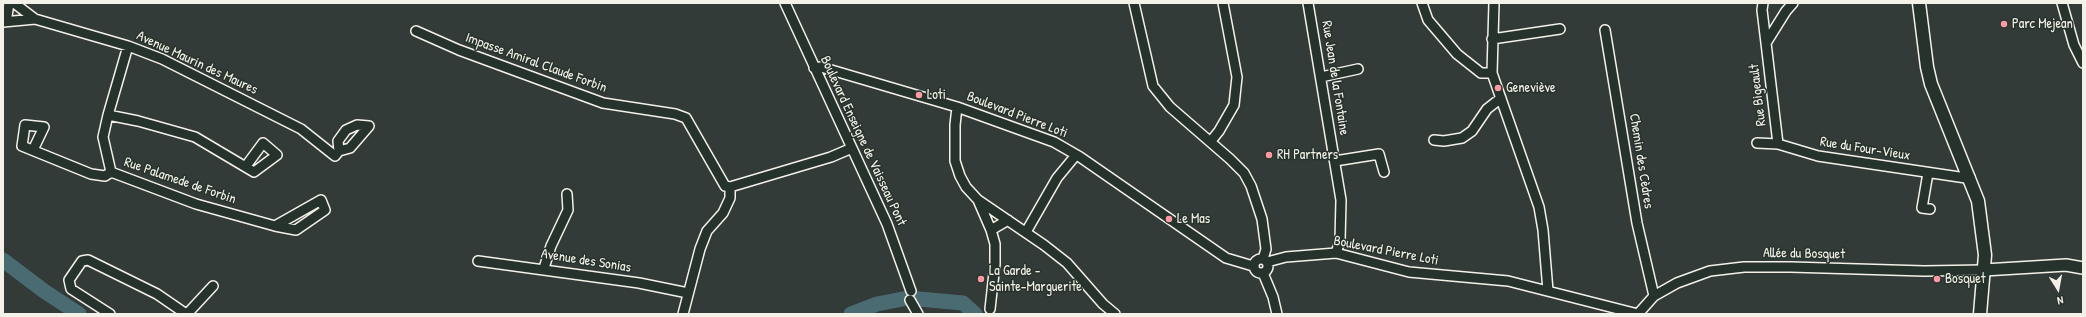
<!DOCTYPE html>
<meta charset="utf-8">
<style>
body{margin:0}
#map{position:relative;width:2086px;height:317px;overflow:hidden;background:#333b38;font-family:"Patrick Hand",sans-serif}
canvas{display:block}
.frame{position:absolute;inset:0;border:4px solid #f4f1e8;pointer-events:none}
.north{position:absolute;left:2038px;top:269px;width:40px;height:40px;-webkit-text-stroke:3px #26332d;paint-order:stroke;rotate:169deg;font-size:11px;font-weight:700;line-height:16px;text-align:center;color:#f4f1e8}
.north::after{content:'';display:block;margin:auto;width:14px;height:18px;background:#f4f1e8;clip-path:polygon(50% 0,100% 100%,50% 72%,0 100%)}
</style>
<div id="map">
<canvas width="2086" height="317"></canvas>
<div class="frame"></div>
<div class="north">N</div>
</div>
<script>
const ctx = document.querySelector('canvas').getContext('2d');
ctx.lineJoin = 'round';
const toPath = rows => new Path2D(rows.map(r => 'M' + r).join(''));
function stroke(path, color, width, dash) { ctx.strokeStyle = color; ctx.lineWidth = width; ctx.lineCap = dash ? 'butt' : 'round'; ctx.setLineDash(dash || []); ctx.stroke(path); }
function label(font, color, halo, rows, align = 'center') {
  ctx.font = font + ' "Patrick Hand",sans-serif'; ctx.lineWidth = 3; ctx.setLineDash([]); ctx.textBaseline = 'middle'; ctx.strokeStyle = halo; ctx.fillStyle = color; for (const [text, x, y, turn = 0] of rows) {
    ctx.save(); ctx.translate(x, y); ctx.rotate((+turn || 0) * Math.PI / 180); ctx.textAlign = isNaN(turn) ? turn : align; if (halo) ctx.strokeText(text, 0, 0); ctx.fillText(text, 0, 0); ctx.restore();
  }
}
stroke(toPath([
 [3,260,44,291,79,314],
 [851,314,877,304,908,298,963,303,975,314]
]), '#4b6b72', 15);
const minor = toPath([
 [14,3,35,19,128,46,162,59,301,129,335,156,339,151,350,148,369,126,357,125,346,130,338,141,339,151],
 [785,3,887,224,911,291],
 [1134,3,1153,86,1170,107,1230,159,1244,173,1251,186,1262,219,1266,249,1263,259],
 [1308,3,1341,200,1340,241,1336,253],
 [1422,3,1428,20,1457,54,1481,73,1492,73],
 [1494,3,1492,73,1539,207,1543,230,1548,291],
 [1763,3,1762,10,1766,43],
 [2062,3,2074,45,2083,63],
 [3,20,7,16,9,3],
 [3,22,35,19],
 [1605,30,1637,223,1654,296],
 [416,31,459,50,603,103,675,114,686,118,725,186,730,187],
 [1492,39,1560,29],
 [814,68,821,67,957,107,1054,142,1080,157,1226,258,1253,266],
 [1321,77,1358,69],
 [957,107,955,125,955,161,960,176,966,187,978,200,1044,245,1067,263,1103,304,1115,314],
 [108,115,138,121,195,137,254,172,277,155,263,143,246,166],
 [1434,140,1444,141,1462,138,1472,131,1487,109,1501,98],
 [1211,141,1219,131,1234,105,1237,77,1223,3],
 [1757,143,1778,144,1818,156,1966,178,1970,177],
 [1778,144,1766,43,1786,11,1793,3],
 [33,150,44,127,25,125,22,146,91,174,105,176,111,172],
 [1335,161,1379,154,1384,172],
 [111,172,196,204,275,226,321,200,325,210,296,230,275,226],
 [111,172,103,137,108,115,128,46],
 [1928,173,1922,208,1930,209],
 [730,187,831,157,852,148],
 [978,200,991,230],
 [1026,232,1057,178,1076,155],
 '1254 266a7 7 0 1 1 14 0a7 7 0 1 1-14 0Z',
 [478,261,639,283,688,293],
 [1267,262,1286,257,1336,253,1409,272,1508,281,1638,314],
 [544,268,551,246,568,210,567,194],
 [1263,273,1273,297,1277,314],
 [910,300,918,314],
 [990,309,995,264,995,244,991,230,1008,220],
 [110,314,71,289,69,280,82,261,88,260,157,294,186,314],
 [187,314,213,286],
 [683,314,700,249,707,231,723,213,730,198,730,187],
 [1638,314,1654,296,1677,283,1710,271,1744,267,1791,267,1924,271,1984,270]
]);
const tertiary = toPath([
 [1984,270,2066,265,2083,268]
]);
const secondary = toPath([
 [1919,3,1927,67,1931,84,1978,201,1985,255,1980,314]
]);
stroke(minor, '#f4f1e8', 12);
stroke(tertiary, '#f4f1e8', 14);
stroke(secondary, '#f4f1e8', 15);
stroke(minor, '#26332d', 9);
stroke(tertiary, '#26332d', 11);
stroke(secondary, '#26332d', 12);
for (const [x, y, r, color] of [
 [2004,24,4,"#ff9aa2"],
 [1498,88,4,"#ff9aa2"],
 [919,95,4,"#ff9aa2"],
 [1269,155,4,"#ff9aa2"],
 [1169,219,4,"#ff9aa2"],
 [981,279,4,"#ff9aa2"],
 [1937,279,4,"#ff9aa2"]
]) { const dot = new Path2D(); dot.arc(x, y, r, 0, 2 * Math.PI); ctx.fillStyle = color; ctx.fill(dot); stroke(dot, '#26332d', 1.5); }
label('14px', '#f4f1e8', '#26332d', [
 ["Parc Mejean",2012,24],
 ["Geneviève",1506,88],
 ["Loti",927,95],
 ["RH Partners",1277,155],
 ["Le Mas",1177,219],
 ["La Garde -",989,271],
 ["Sainte-Marguerite",989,287],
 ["Bosquet",1945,279]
], 'left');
label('14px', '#f4f1e8', '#26332d', [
 ["Avenue Maurin des Maures",197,63,25],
 ["Impasse Amiral Claude Forbin",536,63,20],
 ["Rue Jean de la Fontaine",1335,78,81],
 ["Rue Bigeault",1758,95,-97],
 ["Boulevard Pierre Loti",1017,115,21],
 ["Boulevard Enseigne de Vaisseau Pont",863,141,65],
 ["Rue du Four-Vieux",1865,149,9],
 ["Chemin des Cèdres",1641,161,81],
 ["Rue Palamede de Forbin",180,181,19],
 ["Boulevard Pierre Loti",1386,251,11],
 ["Allée du Bosquet",1804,254,1],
 ["Avenue des Sonias",586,261,9]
]);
</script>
